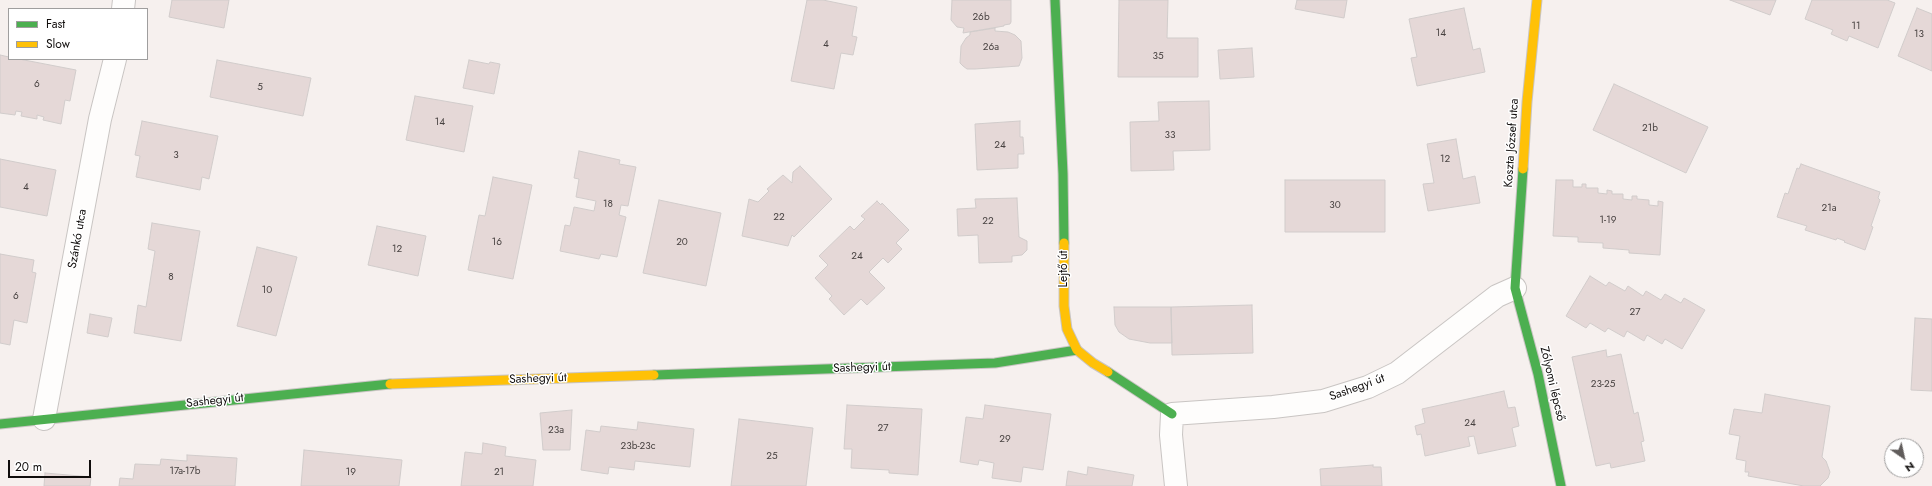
<!DOCTYPE html>
<meta charset="utf-8">
<style>
body{margin:0}
#map{position:relative;width:1932px;height:486px;overflow:hidden;background:#f6f0ee;font-family:Jost,sans-serif}
canvas{display:block}
.legend{position:absolute;left:8px;top:8px;width:140px;height:52px;box-sizing:border-box;background:#fff;border:1px solid #9f9e9e;margin:0;padding:5px 7px;list-style:none;font-size:12px;color:#100d0c}
.legend li{display:flex;align-items:center;gap:8px;height:20px}
.legend b{width:20px;border:1px solid #9f9e9e}
.north{position:absolute;left:1884px;top:438px;width:40px;height:40px;box-sizing:border-box;background:#fff;border:1px solid #9f9e9e;border-radius:50%;rotate:146deg;font-size:11px;font-weight:700;line-height:16px;text-align:center;color:#100d0c}
.north::after{content:'';display:block;margin:auto;width:14px;height:18px;background:#605c5b;clip-path:polygon(50% 0,100% 100%,50% 72%,0 100%)}
.scale{position:absolute;left:8px;top:460px;width:83px;height:18px;box-sizing:border-box;border:2px solid #100d0c;border-top:0;padding-left:5px;font-size:12px;line-height:14px;white-space:nowrap;color:#100d0c;-webkit-text-stroke:3px #fff;paint-order:stroke}
</style>
<div id="map">
<canvas width="1932" height="486"></canvas>
<ul class="legend">
<li><b style="height:5px;background:#4caf50"></b>Fast</li>
<li><b style="height:5px;background:#ffc107"></b>Slow</li>
</ul>
<div class="north">N</div>
<div class="scale">20 m</div>
</div>
<script>
const ctx = document.querySelector('canvas').getContext('2d');
ctx.lineJoin = 'round';
function paint(path, color) { ctx.fillStyle = color; ctx.fill(path, 'evenodd'); }
const toPath = rows => new Path2D(rows.map(r => 'M' + r).join(''));
function stroke(path, color, width, dash) { ctx.strokeStyle = color; ctx.lineWidth = width; ctx.lineCap = dash ? 'butt' : 'round'; ctx.setLineDash(dash || []); ctx.stroke(path); }
function label(font, color, halo, rows, align = 'center') {
  ctx.font = font + ' Jost,sans-serif'; ctx.lineWidth = 3; ctx.setLineDash([]); ctx.textBaseline = 'middle'; ctx.strokeStyle = halo; ctx.fillStyle = color; for (const [text, x, y, turn = 0] of rows) {
    ctx.save(); ctx.translate(x, y); ctx.rotate((+turn || 0) * Math.PI / 180); ctx.textAlign = isNaN(turn) ? turn : align; if (halo) ctx.strokeText(text, 0, 0); ctx.fillText(text, 0, 0); ctx.restore();
  }
}
const building = toPath([
 [172,0,229,0,224,28,169,17,172,0],
 [807,0,823,0,857,7,852,36,857,37,853,55,841,53,834,89,791,81,807,0],
 [952,0,1011,0,1011,22,1010,24,1004,25,1004,26,963,33,964,28,957,27,951,20,952,0],
 [1119,0,1168,0,1167,38,1198,38,1198,77,1118,77,1119,0],
 [1297,0,1347,0,1344,18,1295,9,1297,0],
 [1730,0,1776,0,1770,15,1730,0],
 [1812,0,1887,0,1895,3,1878,48,1849,36,1847,41,1831,34,1833,30,1805,19,1812,0],
 [1464,8,1473,50,1480,48,1485,72,1417,86,1411,58,1417,57,1409,19,1464,8],
 [1917,8,1932,14,1932,71,1898,56,1917,8],
 [995,28,995,31,1008,32,1015,35,1021,41,1022,58,1019,66,975,69,967,69,963,66,960,63,961,46,966,38,970,35,970,32,995,28],
 [1252,48,1254,77,1220,79,1218,50,1252,48],
 [0,55,9,57,9,59,19,59,76,70,70,101,65,100,61,124,43,120,44,117,37,115,37,119,21,116,22,112,16,111,15,115,0,113,0,55],
 [217,60,311,78,303,116,210,97,217,60],
 [469,60,489,64,490,62,500,64,494,94,463,88,469,60],
 [1614,84,1708,127,1686,173,1593,130,1614,84],
 [415,96,473,106,464,152,406,140,415,96],
 [1209,101,1210,150,1173,151,1174,170,1131,171,1130,122,1159,121,1158,102,1209,101],
 [142,121,218,136,209,179,202,177,200,190,136,177,140,156,135,155,142,121],
 [1020,121,1020,137,1023,137,1024,154,1018,154,1018,168,977,170,975,124,1020,121],
 [1456,139,1463,179,1475,176,1480,203,1428,211,1423,184,1434,183,1427,144,1456,139],
 [579,151,620,160,619,164,636,167,628,206,621,205,619,215,626,217,617,257,601,254,599,259,560,251,565,225,570,226,574,207,594,211,596,201,576,197,579,179,574,178,579,151],
 [0,159,56,170,47,216,0,207,0,159],
 [1801,164,1880,192,1878,198,1880,200,1871,226,1873,227,1865,250,1844,242,1845,241,1837,238,1836,240,1805,230,1807,226,1777,217,1785,193,1788,194,1797,168,1799,169,1801,164],
 [800,166,832,199,794,237,792,235,788,246,742,236,749,199,758,202,769,191,767,189,783,175,792,183,793,172,800,166],
 [493,177,532,185,513,279,468,270,479,215,485,216,493,177],
 [1285,180,1385,180,1385,232,1285,232,1285,180],
 [1556,180,1573,180,1573,187,1582,187,1582,184,1586,184,1586,188,1598,188,1598,193,1607,194,1607,190,1612,191,1612,194,1623,194,1623,199,1632,200,1632,196,1637,196,1637,199,1649,200,1649,205,1658,206,1658,201,1663,202,1660,255,1629,253,1629,250,1603,248,1603,243,1578,242,1578,237,1553,236,1556,180],
 [1017,198,1019,237,1027,241,1027,250,1022,255,1012,256,1012,262,979,263,978,235,958,236,957,209,976,208,975,199,1017,198],
 [659,200,721,213,706,286,643,273,659,200],
 [877,201,881,205,882,203,909,230,896,243,902,249,888,263,883,258,869,272,885,288,867,305,861,299,844,315,829,299,832,296,815,278,828,265,819,256,850,226,854,230,865,219,861,216,877,201],
 [152,223,200,231,181,341,134,333,138,305,146,307,155,251,148,249,152,223],
 [377,226,426,236,418,276,368,265,377,226],
 [257,247,297,257,276,336,237,326,257,247],
 [0,254,34,260,32,272,36,273,27,323,14,320,10,345,0,343,0,254],
 [1590,276,1606,286,1609,282,1625,291,1628,286,1643,296,1646,291,1661,300,1665,294,1681,303,1684,298,1705,310,1682,349,1665,339,1662,344,1647,335,1644,341,1627,331,1624,337,1608,328,1605,332,1590,323,1586,328,1566,316,1590,276],
 [1252,305,1253,353,1172,355,1171,307,1252,305],
 [1114,307,1171,307,1172,343,1150,343,1129,339,1119,332,1115,325,1114,307],
 [90,314,112,318,108,337,87,333,90,314],
 [1915,318,1932,319,1932,391,1911,390,1915,318],
 [1606,350,1607,357,1621,354,1634,414,1638,412,1644,441,1641,442,1645,461,1611,468,1610,463,1596,466,1572,357,1606,350],
 [1504,391,1508,408,1515,407,1519,426,1512,428,1516,446,1478,454,1474,436,1468,437,1470,446,1425,456,1421,434,1417,435,1415,426,1425,423,1422,409,1504,391],
 [1765,394,1830,406,1822,457,1826,461,1830,472,1828,478,1820,486,1804,486,1748,476,1749,472,1745,472,1746,461,1736,459,1740,436,1729,434,1734,409,1762,413,1765,394],
 [847,405,922,409,918,475,889,473,889,470,851,468,852,449,844,449,847,405],
 [985,405,1051,414,1043,470,1023,467,1021,482,992,478,994,463,979,460,978,465,960,462,966,417,983,419,985,405],
 [572,410,570,450,543,450,540,413,572,410],
 [739,419,813,428,806,486,731,486,739,419],
 [638,422,694,429,690,467,635,461,634,470,609,467,608,474,581,470,586,430,600,432,601,426,637,430,638,422],
 [483,443,506,447,505,456,536,460,533,486,461,486,465,452,482,454,483,443],
 [304,450,402,460,399,486,301,486,304,450],
 [187,455,237,458,235,486,119,486,120,478,133,479,135,464,160,465,161,459,187,461,187,455],
 [1373,465,1373,467,1381,467,1382,486,1321,486,1320,469,1373,465],
 [1088,467,1134,475,1132,486,1066,486,1068,471,1087,475,1088,467],
 [45,473,91,477,90,486,44,486,45,473]
]);
paint(building, '#e5d8d7');
stroke(building, '#d1cccb', 1);
const street = toPath([
 [123,9,124,0],
 [44,419,100,119,115,59],
 [1176,486,1171,435,1172,414,1273,407,1323,401,1368,387,1397,373,1497,296,1515,288]
]);
const fast = toPath([
 [1055,0,1063,174,1064,243],
 [1523,169,1515,288,1538,374,1561,486],
 [1108,372,1172,414],
 [654,375,995,363,1077,350],
 [0,424,390,384]
]);
const slow = toPath([
 [1523,169,1527,102,1537,0],
 [1064,243,1064,306,1067,329,1077,350,1093,363,1108,372],
 [390,384,654,375]
]);
stroke(street, '#c9c5c3', 24);
stroke(fast, '#c9c5c3', 11);
stroke(slow, '#c9c5c3', 11);
stroke(street, '#fefdfc', 22);
stroke(fast, '#4caf50', 9);
stroke(slow, '#ffc107', 9);
label('10px', '#484241', null, [
 ["26b",981,18],
 ["11",1856,27],
 ["14",1441,34],
 ["13",1919,35],
 ["4",826,45],
 ["26a",991,48],
 ["35",1158,57],
 ["6",37,85],
 ["5",260,88],
 ["14",440,123],
 ["21b",1650,129],
 ["33",1170,136],
 ["24",1000,146],
 ["3",176,156],
 ["12",1445,160],
 ["4",26,188],
 ["18",608,205],
 ["30",1335,206],
 ["21a",1829,209],
 ["22",779,218],
 ["1-19",1608,221],
 ["22",988,222],
 ["16",497,243],
 ["20",682,243],
 ["12",397,250],
 ["24",857,257],
 ["8",171,278],
 ["10",267,291],
 ["6",16,297],
 ["27",1635,313],
 ["23-25",1603,385],
 ["24",1470,424],
 ["27",883,429],
 ["23a",556,431],
 ["29",1005,440],
 ["23b-23c",638,447],
 ["25",772,457],
 ["17a-17b",185,472],
 ["19",351,473],
 ["21",499,473]
]);
label('12px', '#100d0c', '#fff', [
 ["Koszta József utca",1512,143,-86],
 ["Szánkó utca",78,239,-80],
 ["Lejtő út",1064,269,-90],
 ["Sashegyi út",862,368,-2],
 ["Sashegyi út",538,379,-2],
 ["Zólyomi lépcső",1552,384,77],
 ["Sashegyi út",1357,388,-20],
 ["Sashegyi út",215,401,-6]
]);
</script>
